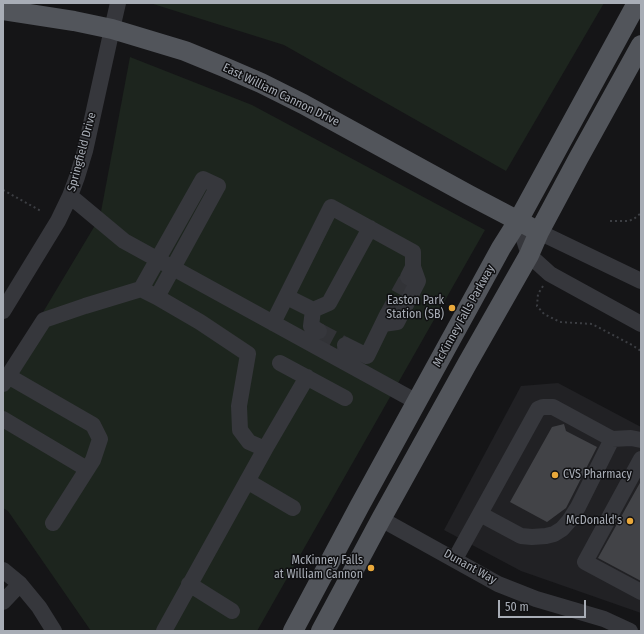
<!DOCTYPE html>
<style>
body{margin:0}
#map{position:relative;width:644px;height:634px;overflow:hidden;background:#151517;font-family:"Fira Sans Condensed",sans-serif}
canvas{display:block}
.frame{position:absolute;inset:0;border:4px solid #a8adb6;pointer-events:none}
.scale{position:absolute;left:498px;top:600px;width:88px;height:18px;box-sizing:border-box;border:2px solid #a8adb6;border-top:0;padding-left:5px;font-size:12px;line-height:14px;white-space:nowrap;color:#a8adb6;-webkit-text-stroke:3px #101012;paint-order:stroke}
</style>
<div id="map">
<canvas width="644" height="634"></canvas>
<div class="frame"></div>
<div class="scale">50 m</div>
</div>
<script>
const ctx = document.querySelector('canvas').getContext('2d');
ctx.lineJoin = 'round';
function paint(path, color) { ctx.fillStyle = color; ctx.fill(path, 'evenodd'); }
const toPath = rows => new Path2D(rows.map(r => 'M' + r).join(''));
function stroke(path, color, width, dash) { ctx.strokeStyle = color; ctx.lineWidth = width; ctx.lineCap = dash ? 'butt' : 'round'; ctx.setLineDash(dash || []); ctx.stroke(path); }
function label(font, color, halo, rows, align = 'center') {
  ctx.font = font + ' "Fira Sans Condensed",sans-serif'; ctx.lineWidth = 3; ctx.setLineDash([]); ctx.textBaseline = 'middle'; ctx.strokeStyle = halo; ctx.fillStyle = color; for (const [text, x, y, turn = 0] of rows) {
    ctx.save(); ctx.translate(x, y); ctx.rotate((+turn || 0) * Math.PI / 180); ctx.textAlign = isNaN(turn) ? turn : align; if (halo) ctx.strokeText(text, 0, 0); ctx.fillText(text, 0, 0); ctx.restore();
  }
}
paint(toPath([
 [558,383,641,427,641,613,521,571,444,530,521,386]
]), '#212124');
paint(toPath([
 [150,3,604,3,506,171,284,45],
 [130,57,252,105,485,230,257,631,91,631,8,511,3,508,3,379,100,217]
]), '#1d251e');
paint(toPath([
 [564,424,566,431,597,447,566,508,547,522,510,502,552,427],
 [641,481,641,581,598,558]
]), '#424347');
stroke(toPath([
 [387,315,408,277],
 [319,331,345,345]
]), '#323337', 16, [16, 8]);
stroke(toPath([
 [3,190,41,211],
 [610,221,629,221,635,218,641,213],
 [543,286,538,294,537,306,544,314,560,322,592,324,632,345,641,351]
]), '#3c3e43', 2, [2, 3]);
stroke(toPath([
 [70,196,124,241,417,402],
 [518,221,529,255,550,274,641,324],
 [539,232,641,281],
 [141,289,203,179,218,186,157,297],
 [287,297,313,310],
 [313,310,329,303,370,228],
 [313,310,311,326,319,331],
 [3,311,58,221,70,196,77,177,85,151,112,29,118,3],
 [273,323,331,207,413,252,413,267,408,277],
 [383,324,397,322,418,281,413,267],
 [345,345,367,356,387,315],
 [280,363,345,398],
 [8,376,93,425,100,439,93,460,53,523],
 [3,384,44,320,85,306,141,289,157,297,200,322,248,354,239,406,240,430,249,442,265,449,164,631],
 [3,419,87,469],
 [265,449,307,377],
 [641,459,585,562,641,592],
 [247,481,293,508],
 [480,514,521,536,532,537,546,536,554,534,562,529,569,521,578,507,612,439],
 [381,519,498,584,536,599,604,619,630,631],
 [455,559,538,409,543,407,553,407,612,439,631,438,641,440],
 [3,570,20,584,39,607,54,631],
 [189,584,232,611],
 [3,602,20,584]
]), '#36373c', 16);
stroke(toPath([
 [3,10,74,21,112,29,185,51,224,67,261,83,303,104,469,195,530,227],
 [293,631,359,507,501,248,518,221,637,3],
 [321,631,381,519,467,364,529,255,539,232,578,159,641,45]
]), '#52555b', 20);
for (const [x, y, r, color] of [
 [452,308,4,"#e9a83b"],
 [555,475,4,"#e9a83b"],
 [630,521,4,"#e9a83b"],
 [371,568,4,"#e9a83b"]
]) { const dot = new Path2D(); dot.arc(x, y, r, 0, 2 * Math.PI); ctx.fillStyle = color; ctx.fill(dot); stroke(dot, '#101012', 1.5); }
label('12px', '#a8adb6', '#101012', [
 ["East William Cannon Drive",281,95,26],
 ["Springfield Drive",82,152,-75],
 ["McKinney Falls Parkway",464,316,-61],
 ["Dunant Way",470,567,29]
]);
label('12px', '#a8adb6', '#101012', [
 ["Easton Park",444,301],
 ["Station (SB)",444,315],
 ["CVS Pharmacy",563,475,"left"],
 ["McDonald's",622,521],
 ["McKinney Falls",363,561],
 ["at William Cannon",363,575]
], 'right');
</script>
